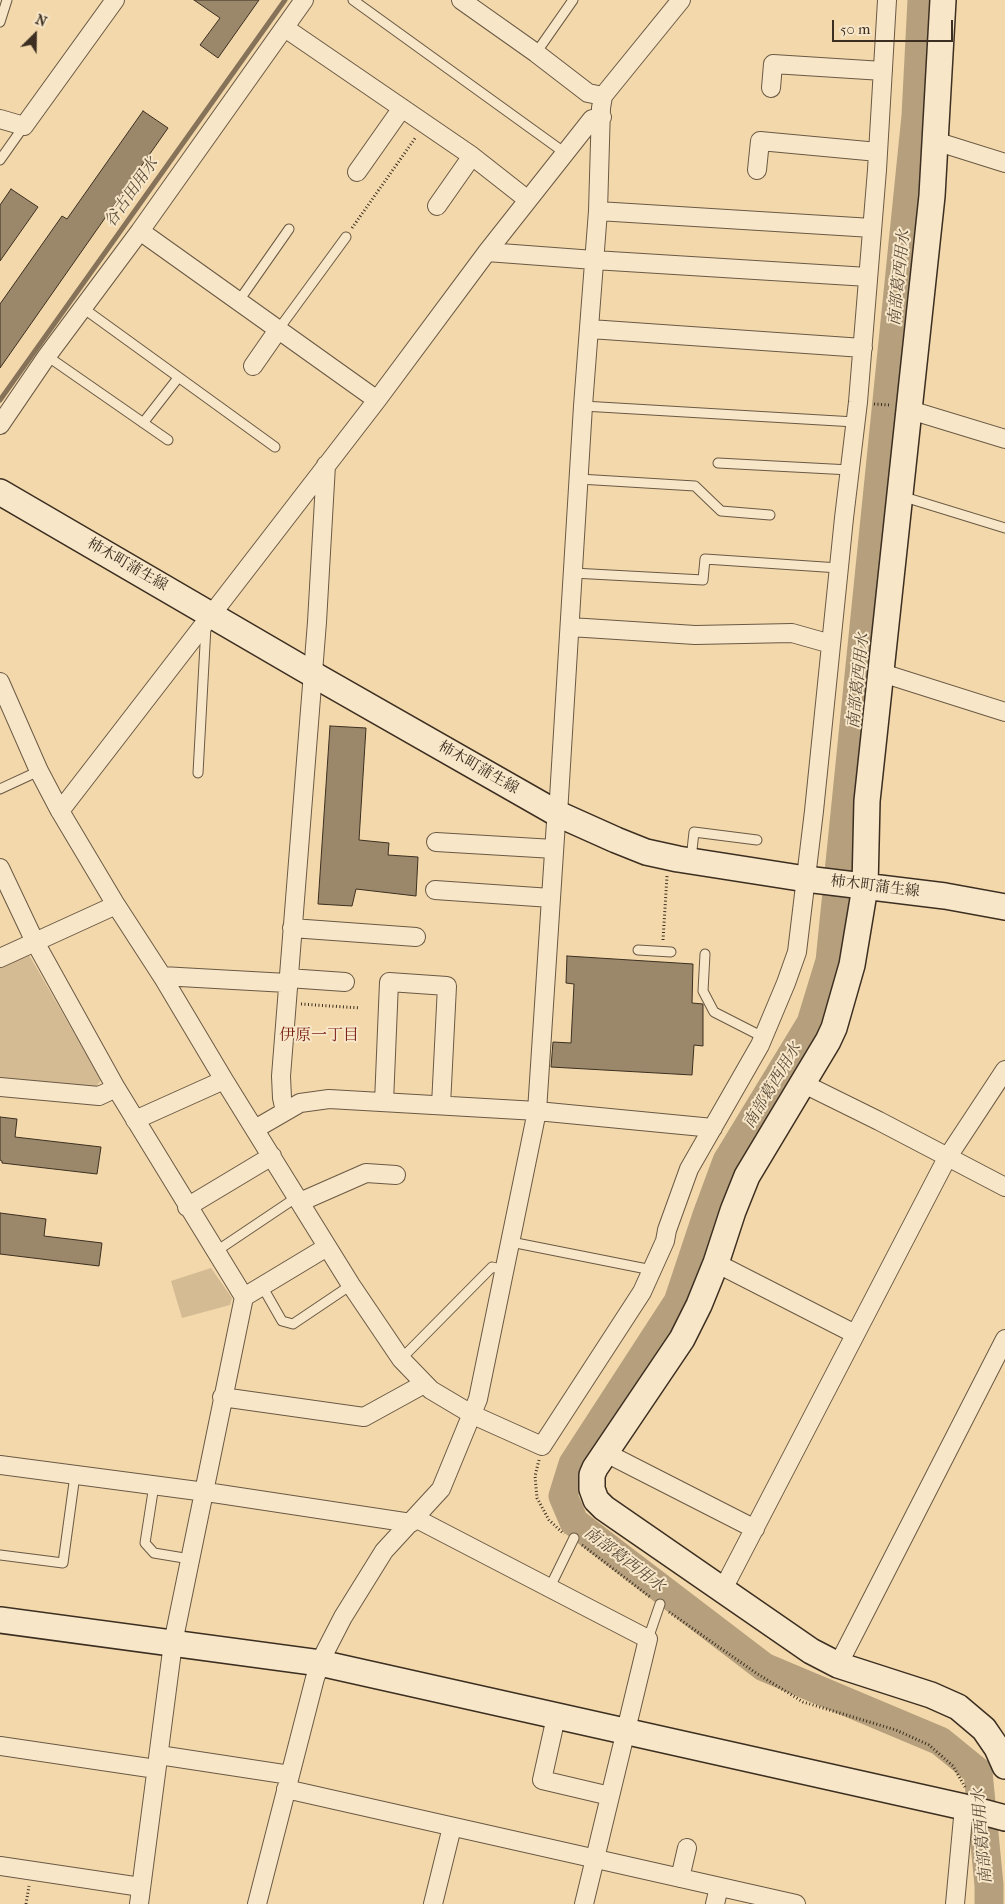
<!DOCTYPE html>
<meta charset="utf-8">
<style>
body{margin:0}
#map{position:relative;width:1005px;height:1904px;overflow:hidden;background:#f3d8ab;font-family:"IM FELL French Canon",serif}
canvas{display:block}
.north{position:absolute;left:10px;top:10px;width:50px;height:50px;-webkit-text-stroke:4px #f7e6c8;paint-order:stroke;rotate:23deg;font-size:14px;font-weight:700;line-height:20px;text-align:center;color:#3c2f21}
.north::after{content:'';display:block;margin:auto;width:18px;height:22px;background:#3c2f21;clip-path:polygon(50% 0,100% 100%,50% 72%,0 100%)}
.scale{position:absolute;left:832px;top:20px;width:121px;height:22px;box-sizing:border-box;border:2px solid #3c2f21;border-top:0;padding-left:6px;font-size:15px;line-height:18px;white-space:nowrap;color:#3c2f21;-webkit-text-stroke:4px #f7e6c8;paint-order:stroke}
</style>
<div id="map">
<canvas width="1005" height="1904"></canvas>
<div class="north">N</div>
<div class="scale">50 m</div>
</div>
<script>
const ctx = document.querySelector('canvas').getContext('2d');
ctx.lineJoin = 'round';
function paint(path, color) { ctx.fillStyle = color; ctx.fill(path, 'evenodd'); }
const toPath = rows => new Path2D(rows.map(r => 'M' + r).join(''));
function stroke(path, color, width, dash) { ctx.strokeStyle = color; ctx.lineWidth = width; ctx.lineCap = dash ? 'butt' : 'round'; ctx.setLineDash(dash || []); ctx.stroke(path); }
function label(font, color, halo, rows, align = 'center') {
  ctx.font = font + ' "IM FELL French Canon","Noto Serif JP",serif'; ctx.lineWidth = 4; ctx.setLineDash([]); ctx.textBaseline = 'middle'; ctx.strokeStyle = halo; ctx.fillStyle = color; for (const [text, x, y, turn = 0] of rows) {
    ctx.save(); ctx.translate(x, y); ctx.rotate((+turn || 0) * Math.PI / 180); ctx.textAlign = isNaN(turn) ? turn : align; if (halo) ctx.strokeText(text, 0, 0); ctx.fillText(text, 0, 0); ctx.restore();
  }
}
paint(toPath([
 [28,953,101,1080,95,1088,0,1080,0,966],
 [211,1268,232,1298,230,1305,182,1318,171,1281]
]), '#d4bb94');
stroke(toPath([
 [0,400,285,0]
]), '#857258', 5);
stroke(toPath([
 [922,0,916,116,830,961,811,1023,727,1161,707,1215,678,1302,573,1464,563,1496,574,1522,764,1667,940,1741,978,1772,989,1885,989,1904]
]), '#b59f7c', 29);
const building = toPath([
 [194,0,259,0,218,58,200,45,220,18,194,0],
 [143,111,168,128,0,368,0,304,62,216,67,219,143,111],
 [11,189,38,207,0,261,0,205,11,189],
 [330,726,366,728,359,840,389,843,388,855,418,857,416,896,356,889,352,906,318,904,330,726],
 [567,956,693,964,692,1003,703,1004,703,1046,694,1045,692,1075,551,1067,553,1042,571,1043,574,984,566,983,567,956],
 [0,1117,17,1119,15,1137,101,1147,97,1174,2,1163,2,1161,0,1160,0,1117],
 [0,1213,46,1219,44,1236,102,1243,99,1266,0,1254,0,1213]
]);
paint(building, '#9b8769');
stroke(building, '#3c2f21', 1);
const lane = toPath([
 [353,0,565,153],
 [0,22,7,0],
 [536,53,573,0],
 [0,160,24,126],
 [238,302,289,229],
 [83,308,275,447],
 [278,330,346,237],
 [47,356,168,440],
 [583,406,855,422],
 [143,423,178,378],
 [718,463,850,470],
 [579,479,695,486,721,511,770,515],
 [901,496,1005,528],
 [573,573,703,580,705,559,839,568],
 [198,773,206,626],
 [0,789,39,771],
 [691,859,694,832,757,840],
 [638,950,671,952],
 [705,954,703,991,714,1012,763,1037],
 [511,1242,652,1270],
 [215,1252,297,1197],
 [262,1286,282,1321,293,1324,351,1285],
 [401,1359,492,1267,505,1270],
 [154,1485,145,1543,154,1553,190,1559],
 [0,1555,63,1563,75,1475],
 [550,1587,574,1538],
 [648,1639,660,1604]
]);
const street = toPath([
 [461,0,536,53,588,93,603,96],
 [285,28,472,156,528,200],
 [771,88,773,64,883,71],
 [0,119,24,126,115,0],
 [935,141,1005,163],
 [757,170,760,141,878,152],
 [357,172,402,108],
 [437,206,472,156],
 [598,211,872,228],
 [140,231,377,400],
 [487,252,594,260,868,277],
 [590,329,863,348],
 [253,366,278,330],
 [910,410,1005,439],
 [0,425,47,356,140,231,304,0],
 [570,627,695,635,792,633,831,644],
 [882,673,1005,712],
 [0,682,39,771,60,811,116,905,162,976,224,1080,351,1285,401,1359,431,1390,473,1415,542,1446,642,1292,665,1241,667,1230,689,1169,760,1045,786,983,797,952,814,811,844,518,858,402,877,170,887,0],
 [60,811,377,400,487,252,592,119,602,117],
 [436,842,554,849],
 [0,868,35,942,116,1088,244,1297,173,1643,139,1904],
 [435,890,551,898],
 [292,928,416,937],
 [0,958,116,905],
 [162,976,287,983],
 [288,978,345,982],
 [802,1083,879,1121,1005,1187],
 [0,1087,99,1096,116,1088],
 [384,1102,389,982,447,986,441,1105],
 [285,1111,282,1098,281,1076,317,622,326,465],
 [135,1120,224,1080],
 [255,1129,300,1103,329,1099,537,1111,713,1128],
 [300,1202,366,1173,396,1175],
 [187,1207,272,1156],
 [716,1263,855,1334],
 [244,1297,327,1247],
 [222,1397,364,1417,424,1384],
 [606,1453,755,1529],
 [0,1465,213,1493,411,1523],
 [415,1518,648,1639,584,1904],
 [722,1591,947,1158,1005,1070],
 [838,1665,1005,1339],
 [556,1717,542,1780,610,1796],
 [0,1746,156,1769],
 [159,1755,290,1775],
 [286,1789,796,1904],
 [0,1866,141,1887],
 [680,1878,687,1848],
 [257,1904,315,1678,325,1652,343,1617,384,1551,441,1489,478,1399,537,1111,556,822,558,814,583,406,598,211,601,108,603,96,681,0],
 [433,1904,452,1827],
 [715,1904,719,1887],
 [955,1904,964,1807]
]);
const secondary = toPath([
 [943,0,932,196,867,801,865,887,852,965,834,1028,828,1041,747,1176,733,1211,716,1263,699,1305,682,1339,595,1468,592,1475,592,1489,596,1500,604,1508,811,1651,838,1665,931,1695,958,1707,984,1729,997,1748,1005,1766],
 [0,492,302,668,558,814,616,840,646,852,678,859,806,879,945,896,1005,907],
 [0,1620,320,1663,964,1807,1005,1818]
]);
stroke(lane, '#6a5944', 11);
stroke(street, '#6a5944', 20);
stroke(secondary, '#3c2f21', 28);
stroke(toPath([
 [352,228,416,137],
 [874,404,890,405],
 [663,940,667,876],
 [301,1004,360,1008],
 [539,1460,535,1476,537,1498,549,1520,564,1534],
 [582,1545,650,1597],
 [669,1612,756,1673,803,1702,896,1730,929,1745,953,1766,965,1787],
 [26,1904,29,1886]
]), '#3c2f21', 3, [1, 2.5]);
stroke(lane, '#f7e6c8', 9);
stroke(street, '#f7e6c8', 18);
stroke(secondary, '#f7e6c8', 25);
label('15px', '#3c2f21', '#f7e6c8', [
 ["柿木町蒲生線",127,565,30],
 ["柿木町蒲生線",478,768,30],
 ["柿木町蒲生線",875,887,7]
]);
label('italic 16px', '#5a4b38', '#f7e6c8', [
 ["谷古田用水",132,193,-55],
 ["南部葛西用水",900,278,-84],
 ["南部葛西用水",859,681,-84],
 ["南部葛西用水",773,1086,-59],
 ["南部葛西用水",624,1560,37],
 ["南部葛西用水",983,1836,-95]
]);
label('16px', '#7a1f14', '#f7e6c8', [
 ["伊原一丁目",319,1036]
]);
</script>
